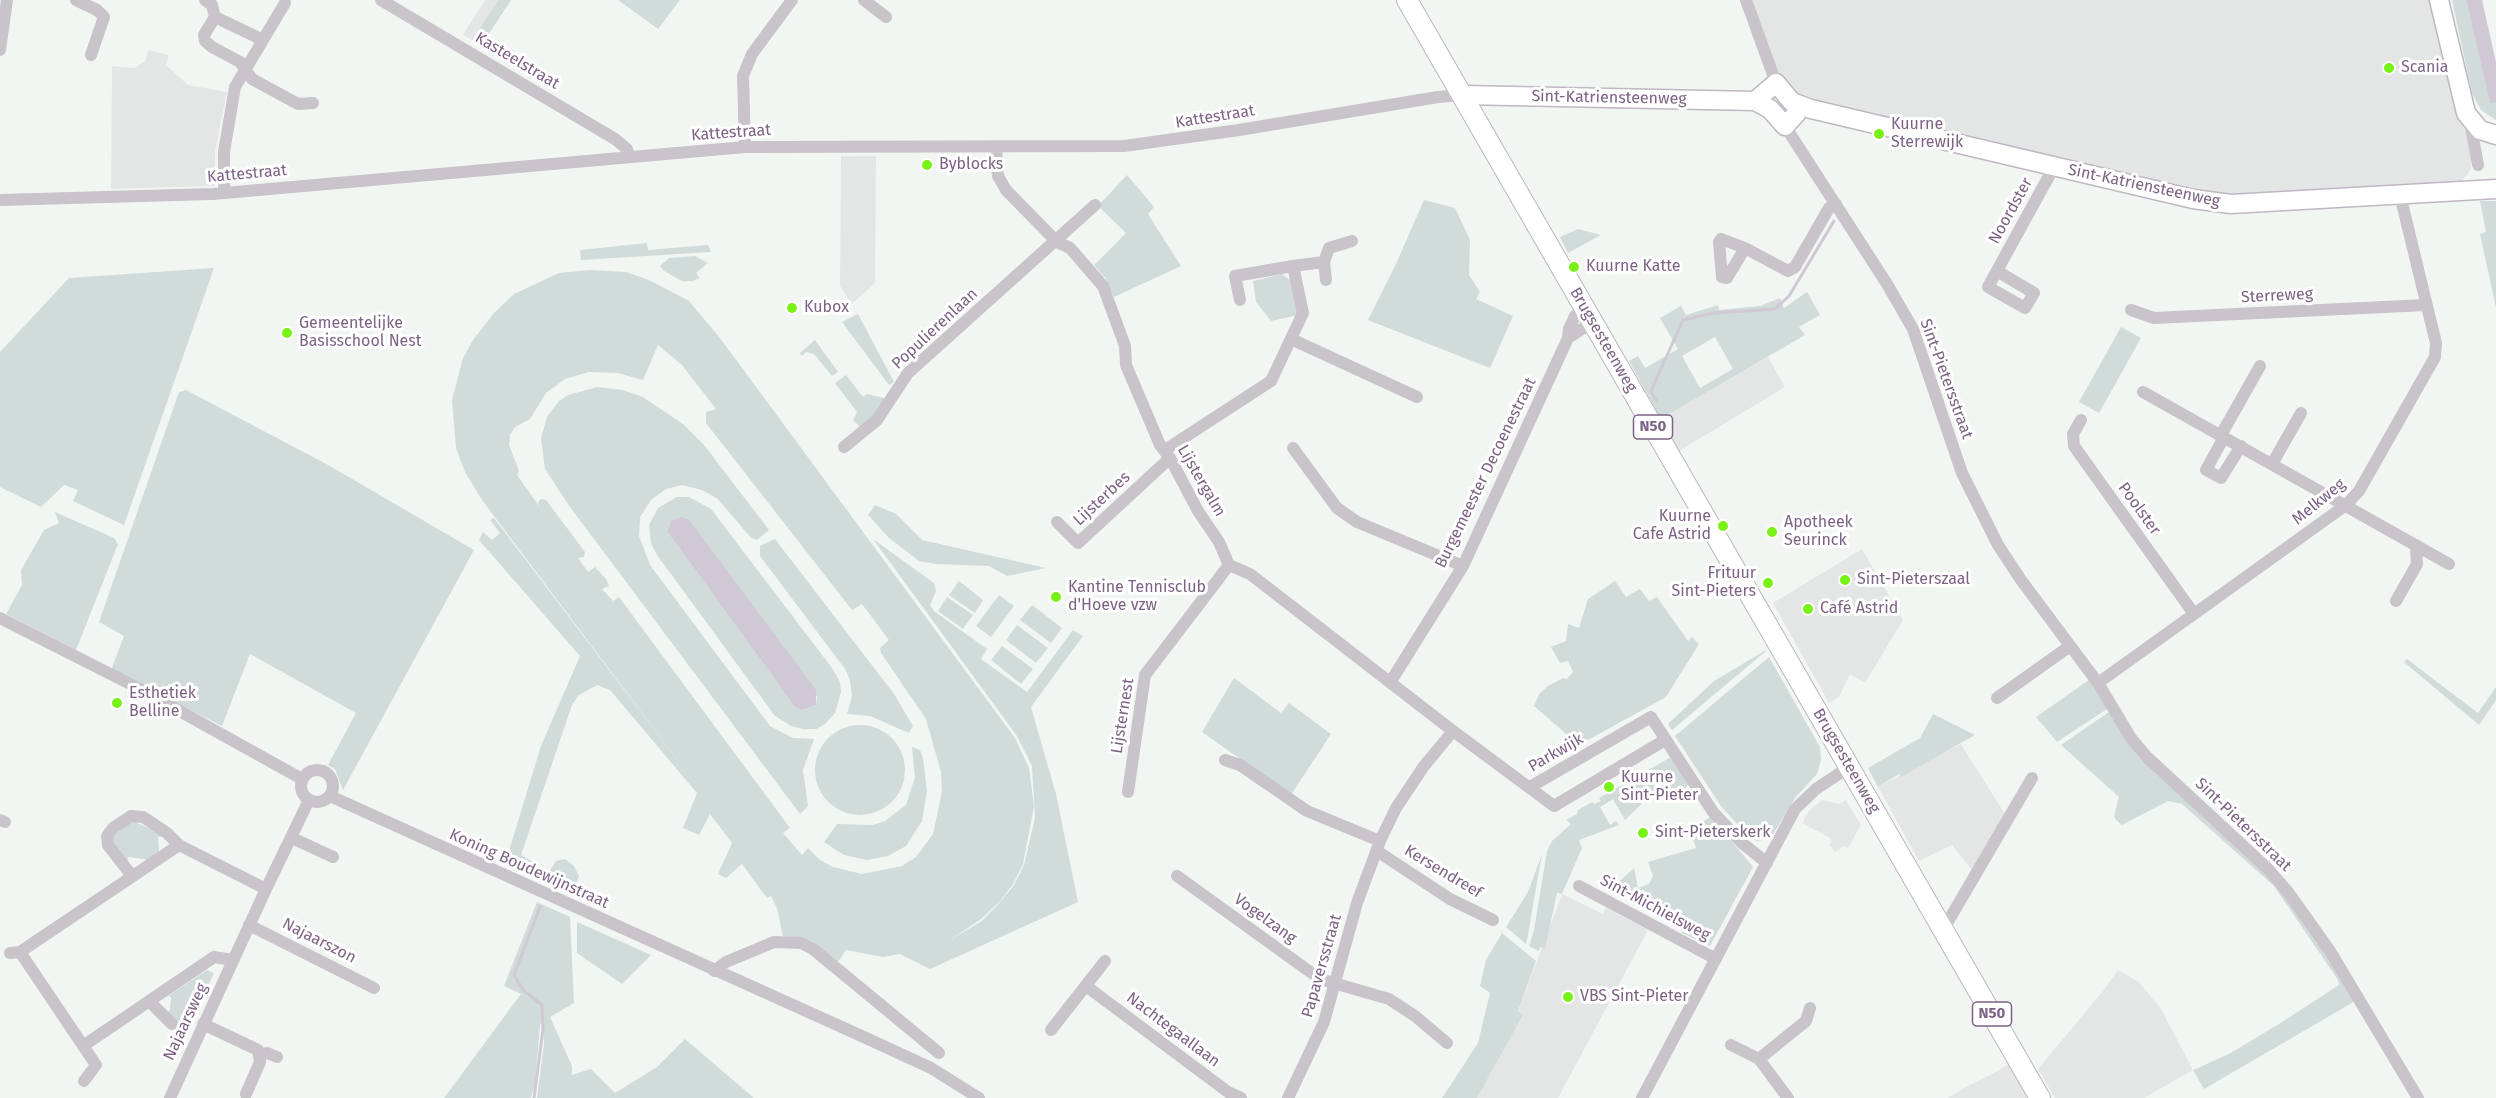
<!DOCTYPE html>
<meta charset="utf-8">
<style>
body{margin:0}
canvas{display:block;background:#f2f6f3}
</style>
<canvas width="2496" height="1098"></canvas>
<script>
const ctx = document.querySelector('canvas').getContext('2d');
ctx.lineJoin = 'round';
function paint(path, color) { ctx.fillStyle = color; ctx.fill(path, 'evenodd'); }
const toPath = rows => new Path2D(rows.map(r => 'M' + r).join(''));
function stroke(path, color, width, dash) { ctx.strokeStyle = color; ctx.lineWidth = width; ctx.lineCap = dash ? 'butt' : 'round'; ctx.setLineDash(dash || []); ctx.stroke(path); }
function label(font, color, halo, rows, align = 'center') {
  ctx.font = font + ' "Fira Sans",sans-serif'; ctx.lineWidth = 6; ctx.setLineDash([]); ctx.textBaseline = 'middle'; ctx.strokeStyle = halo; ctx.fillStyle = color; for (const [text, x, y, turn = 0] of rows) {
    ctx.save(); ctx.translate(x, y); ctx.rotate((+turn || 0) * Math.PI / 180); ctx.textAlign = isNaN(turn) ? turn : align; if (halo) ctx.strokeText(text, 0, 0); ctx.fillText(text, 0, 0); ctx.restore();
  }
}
paint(toPath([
 [485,0,498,0,472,40,463,35],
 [1752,0,2435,0,2471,155,2471,169,2460,184,2244,197,2172,187,1798,97,1781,80],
 [148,50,169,55,166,65,188,85,227,92,215,151,215,186,111,189,112,66,135,68,146,60],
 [841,156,876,156,875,283,852,304,840,286],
 [1768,357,1785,387,1679,451,1661,419],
 [1862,549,1903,620,1865,683,1850,674,1839,697,1829,703,1773,603],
 [1961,744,2006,816,1974,873,1952,845,1919,861,1878,787],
 [1822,800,1839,804,1846,800,1861,825,1848,848,1844,846,1835,852,1829,844,1832,842,1830,838,1802,823,1809,811],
 [1562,894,1603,914,1606,908,1648,930,1558,1098,1477,1098,1523,1015,1518,1012],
 [2118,970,2139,982,2161,1009,2193,1070,2144,1098,2055,1098,2038,1069,2103,991],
 [2010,1064,2029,1098,1947,1098,1965,1088]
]), '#e4e6e6');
paint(toPath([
 [498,0,511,0,481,46,479,42,472,40],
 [618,0,680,0,658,29],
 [2452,0,2466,0,2490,102,2496,102,2496,120,2481,110,2472,93],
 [1127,175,1154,207,1148,214,1181,266,1114,297,1106,279,1094,265,1126,233,1098,206],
 [1424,200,1455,208,1470,240,1469,275,1480,292,1476,299,1513,316,1490,368,1368,320,1395,266],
 [2480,201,2496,201,2496,308,2480,234,2486,232],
 [1578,229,1601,235,1568,253,1560,237],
 [647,243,648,250,708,245,711,252,581,260,580,250],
 [695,256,708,263,696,273,700,278,693,281,682,281,664,271,660,266,669,258],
 [214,268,124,525,73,501,78,490,64,485,41,507,0,487,0,352,69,278],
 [590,270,626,272,649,280,689,301,720,338,1015,738,1029,768,1034,806,1023,864,1013,884,1000,901,981,919,950,940,982,921,1000,902,1014,885,1024,865,1035,818,1032,766,1017,736,873,539,934,583,936,591,930,605,934,611,987,649,981,659,1027,692,1073,630,1083,636,1031,707,1056,794,1078,902,930,969,900,954,883,957,846,950,837,963,791,937,783,936,777,908,771,896,767,898,742,864,726,878,718,874,732,843,710,814,699,835,683,828,697,793,610,690,597,685,579,695,572,705,521,855,549,872,556,861,565,859,574,866,579,876,573,895,505,864,541,746,580,656,479,540,483,532,492,540,500,533,490,520,494,518,703,794,482,500,465,472,456,448,452,400,463,358,473,340,494,313,514,294,559,273],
 [658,345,682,365,716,409,706,412,706,423,852,610,862,604,889,640,880,648,881,653,926,719,941,772,942,792,933,834,916,857,902,866,862,874,833,867,820,860,808,848,802,855,783,833,790,828,619,597,613,601,602,589,609,586,606,579,595,567,588,572,578,558,584,557,585,552,546,500,541,499,538,502,539,506,517,475,519,471,509,445,510,435,515,427,530,419,546,393,565,379,589,372,618,373,643,380],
 [1282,274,1291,281,1298,315,1271,321,1256,302,1253,281],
 [1807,292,1820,315,1799,327,1805,335,1661,419,1629,361,1638,356,1645,368,1678,349,1660,318,1681,306,1686,315,1718,305,1719,310,1760,306,1780,298,1784,308],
 [1715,337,1733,369,1700,388,1682,356],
 [858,314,894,382,889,385,842,322],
 [2121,327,2141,338,2099,413,2079,402],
 [815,340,838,372,832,376,814,354,806,352,802,356,800,353],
 [846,375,863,397,867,394,888,399,881,410,861,428,853,420,857,412,835,383],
 [597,387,623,390,643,397,683,424,704,445,769,530,757,540,751,538,718,499,702,490,682,485,666,489,651,500,640,517,639,536,650,565,770,726,793,738,814,739,803,770,808,806,800,814,570,507,545,469,541,438,547,417,559,401,568,395],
 [186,390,330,466,474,550,343,790,335,769,328,765,356,713,250,654,222,726,111,670,124,636,99,622,179,392],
 [677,497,689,497,711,509,832,668,840,682,841,692,835,713,824,725,816,729,803,729,791,726,775,716,657,555,651,543,649,525,658,508],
 [675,542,817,697,816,705,802,710,795,707],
 [875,505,896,514,922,540,1046,568,1007,576,989,566,936,564,919,561,889,538,868,515],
 [55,512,114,538,118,544,76,650,6,614,22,585,21,570,44,530,59,523],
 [775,539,894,694,913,726,909,733,870,716,847,714,852,696,850,680,845,669,760,556,760,546],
 [959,581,983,600,975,613,949,595],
 [1615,581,1626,597,1640,589,1649,601,1657,597,1688,641,1692,637,1699,644,1666,697,1579,745,1534,706,1539,694,1548,686,1563,678,1567,679,1573,672,1568,661,1560,663,1551,647,1566,641,1568,624,1579,628,1588,599],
 [999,595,1014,606,991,637,976,626],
 [947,597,973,615,963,629,938,611],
 [1032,605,1062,628,1051,643,1020,620],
 [1017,625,1048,648,1036,663,1006,640],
 [1002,646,1033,669,1021,684,991,660],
 [1766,650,1766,651,1672,730,1668,724,1714,681],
 [1769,657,1820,747,1821,760,1817,774,1795,798,1772,836,1769,839,1757,841,1750,838,1721,806,1675,736],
 [2407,659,2478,713,2496,687,2496,700,2479,725,2404,662],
 [1234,678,1281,713,1289,703,1331,734,1291,795,1202,732],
 [2089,680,2107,709,2057,742,2036,717],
 [2109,712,2276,881,2357,1000,2204,1089,2193,1070,2229,1054,2279,1024,2339,985,2338,980,2274,886,2182,804,2168,801,2122,825,2116,820,2114,816,2119,797,2061,745],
 [1933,714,1975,735,1901,777,1899,774,1878,787,1868,768,1920,738],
 '815 770a45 45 0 1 1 90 0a45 45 0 1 1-90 0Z',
 [912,747,920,750,923,758,927,791,922,821,906,846,888,856,867,860,844,855,824,842,837,824,872,825,885,821,906,805,915,777],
 [1671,757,1688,784,1686,789,1670,799,1659,787,1625,820,1613,799,1600,807,1610,825,1616,821,1619,825,1579,840,1582,848,1562,894,1557,893,1545,949,1540,947,1539,951,1529,946,1534,930,1547,851,1552,841,1571,824,1566,820,1577,814,1578,810,1592,802,1594,804,1601,801,1599,798],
 [1711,816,1753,867,1710,946,1682,933,1680,924,1621,889,1612,888,1634,868,1638,888,1649,884,1653,876,1648,862,1696,848,1693,839,1698,836,1694,829],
 [135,822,165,836,158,837,159,852,144,867,145,859,128,857,127,865,111,838,128,823],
 [1542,854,1527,940,1526,944,1506,927,1528,892],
 [537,902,570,917,574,1003,550,1017,572,1066,572,1075,591,1069,615,1093,657,1067,685,1039,754,1098,537,1098,544,1044,543,1022,540,1024,535,1084,531,1098,444,1098,521,994,504,986],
 [577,922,651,955,622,984,577,953],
 [1502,933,1536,961,1518,1011,1523,1015,1477,1098,1442,1098,1478,1043,1490,993,1480,986,1486,960],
 [207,970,214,973,186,1034,180,1030,182,1026,165,1013,170,1010,171,997,168,996]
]), '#d0dbda');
paint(toPath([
 [2466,0,2482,0,2496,62,2496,102,2490,103],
 [682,517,689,520,816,690,816,705,802,710,795,707,675,542,668,532,669,527,671,521]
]), '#d0c8d5');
stroke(toPath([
 [1656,400,1651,391,1683,320,1714,313,1775,309,1789,296,1834,221],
 [534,1098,543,1029,542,1005,523,990,514,975,540,907]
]), '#d0c8d5', 3);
const secondary = toPath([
 [2439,0,2466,113,2480,130,2496,135],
 [1462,95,1755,101,1770,109,1785,126,1796,114,1799,106],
 [1755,101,1776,83,1792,102,1811,109,2193,199,2231,204,2496,189]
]);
const primary = toPath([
 [1407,0,2040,1098]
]);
stroke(secondary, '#bfb7c1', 21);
stroke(primary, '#bcb6be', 22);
stroke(toPath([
 [76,0,97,10,104,17,91,55],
 [205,0,212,5,215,17],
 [381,0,615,139,627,149,629,157],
 [864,0,886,17],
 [1746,0,1776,83],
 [263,40,215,17,204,35,205,41,212,47,240,62,252,79,298,104,313,103],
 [0,50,7,0],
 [2470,122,2478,165],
 [1785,126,1887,284,1913,329,1962,473,1998,545,2021,580,2098,683,2131,738,2147,757,2268,869,2288,892,2330,951,2418,1098],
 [745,147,743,76,752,54,792,0],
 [996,148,998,176,1006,190,1057,242,1070,248,1103,286,1125,346,1126,365,1160,445,1170,458,1198,511,1219,542,1229,565,1250,574,1453,731,1554,806,1665,740],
 [224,193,224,152,235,87,285,3],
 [0,200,213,194,745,147,1124,146,1239,130,1438,97,1462,95],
 [1721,239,1745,248,1727,278,1722,277,1719,242,1721,239],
 [1745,248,1788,271,1795,267,1829,208,1836,204],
 [1324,262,1326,280],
 [1293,266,1324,262,1329,248,1352,241],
 [1997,271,2034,293,2025,308,1988,287,2054,167],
 [2131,310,2154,318,2426,305],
 [1568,338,1593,322],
 [1291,339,1417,397],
 [2143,392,2449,564],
 [2081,420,2073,434,2074,446,2194,614],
 [2221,435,2260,366],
 [2224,437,2206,470,2221,478,2241,446],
 [844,447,877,420,908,373,1095,205],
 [1293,448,1337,508,1357,522,1463,566],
 [1165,450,1271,381,1303,313,1293,266,1235,276,1240,300],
 [2272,464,2301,413],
 [1057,522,1078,543,1170,458],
 [2396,601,2417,564,2416,545],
 [0,618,140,689,302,779],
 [1391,681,1463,566,1568,338,1569,329,1575,316,1585,309],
 [2098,683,2346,505,2359,491,2435,357,2436,343,2400,195],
 [1997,698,2070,646],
 [1225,760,1240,765,1307,811,1380,841],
 '301 786a16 16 0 1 1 32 0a16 16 0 1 1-32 0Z',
 [1530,787,1651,717,1713,812,1742,843,1767,863],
 [1128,792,1145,675,1229,565],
 [330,796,866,1038,931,1068,979,1098],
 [0,820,5,822],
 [292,838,333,857],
 [1377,851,1450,899,1493,920],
 [132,876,108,845,107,836,113,828,131,816,143,817,167,833,179,845],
 [1177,876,1320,979,1389,999,1415,1016,1447,1043],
 [1579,886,1716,959],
 [249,925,374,988],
 [1943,930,2032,778],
 [20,952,96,1065,84,1081],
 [10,953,20,952,179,845,266,889],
 [714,971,726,962,774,942,801,943,813,949,939,1053],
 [1086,986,1228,1092,1241,1098],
 [149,1001,172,1024],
 [203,1024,258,1050,260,1062,246,1094],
 [1051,1030,1105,961],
 [1731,1045,1759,1059,1788,1098],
 [83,1046,214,957,233,960],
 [260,1055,267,1053,277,1057],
 [1759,1059,1806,1021,1810,1008],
 [170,1098,266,889,309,800],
 [1288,1098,1324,1022,1357,903,1380,841,1396,808,1424,766,1453,731],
 [1642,1098,1795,809,1816,789,1849,767]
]), '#c9c3ca', 12);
stroke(secondary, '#fff', 18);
stroke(primary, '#fff', 20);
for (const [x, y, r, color] of [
 [2389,68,6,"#78f117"],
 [1879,134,6,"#78f117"],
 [927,165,6,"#78f117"],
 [1574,267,6,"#78f117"],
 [792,308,6,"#78f117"],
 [287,333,6,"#78f117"],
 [1723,526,6,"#78f117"],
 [1772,532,6,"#78f117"],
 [1845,580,6,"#78f117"],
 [1768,583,6,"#78f117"],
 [1056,597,6,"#78f117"],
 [1808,609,6,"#78f117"],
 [117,703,6,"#78f117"],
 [1609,787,6,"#78f117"],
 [1643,833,6,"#78f117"],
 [1568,997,6,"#78f117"]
]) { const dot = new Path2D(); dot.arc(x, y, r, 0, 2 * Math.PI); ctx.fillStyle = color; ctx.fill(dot); stroke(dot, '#fff', 2); }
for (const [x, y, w] of [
 [1653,427,39],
 [1992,1014,39]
]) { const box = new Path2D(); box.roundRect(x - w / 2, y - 12, w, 24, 4.5); ctx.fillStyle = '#fff'; ctx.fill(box); stroke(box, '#7d6285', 1.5); }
label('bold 15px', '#7d6285', null, [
 ["N50",1653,427],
 ["N50",1992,1014]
]);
label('16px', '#7d6285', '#fff', [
 ["Kasteelstraat",517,61,31],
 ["Sint-Katriensteenweg",1609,98,1],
 ["Kattestraat",1215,117,-9],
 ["Kattestraat",731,133,-4],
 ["Kattestraat",247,174,-5],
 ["Sint-Katriensteenweg",2144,186,12],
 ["Noordster",2011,211,-61],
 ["Sterreweg",2277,296,-3],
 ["Populierenlaan",935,329,-43],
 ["Brugsesteenweg",1603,340,60],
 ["Sint-Pietersstraat",1946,379,70],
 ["Burgemeester Decoenestraat",1486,473,-64],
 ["Lijstergalm",1201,481,60],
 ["Lijsterbes",1102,499,-43],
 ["Melkweg",2319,502,-39],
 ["Poolster",2139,509,54],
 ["Lijsternest",1123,716,-81],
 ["Parkwijk",1556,753,-30],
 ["Brugsesteenweg",1846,761,60],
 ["Sint-Pietersstraat",2243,825,44],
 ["Koning Boudewijnstraat",529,869,24],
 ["Kersendreef",1443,872,31],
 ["Sint-Michielsweg",1655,908,28],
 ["Vogelzang",1265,919,36],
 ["Najaarszon",319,941,27],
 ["Papaversstraat",1322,966,-74],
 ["Najaarsweg",186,1022,-65],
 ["Nachtegaallaan",1173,1030,37]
]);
label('16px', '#7d6285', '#fff', [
 ["Scania",2401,68],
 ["Kuurne",1891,125],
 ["Sterrewijk",1891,143],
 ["Byblocks",939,165],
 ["Kuurne Katte",1586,267],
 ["Kubox",804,308],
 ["Gemeentelijke",299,324],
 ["Basisschool Nest",299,342],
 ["Kuurne",1711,517,"right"],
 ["Cafe Astrid",1711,535,"right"],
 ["Apotheek",1784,523],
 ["Seurinck",1784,541],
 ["Frituur",1756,574,"right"],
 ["Sint-Pieters",1756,592,"right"],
 ["Sint-Pieterszaal",1857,580],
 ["Kantine Tennisclub",1068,588],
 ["d'Hoeve vzw",1068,606],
 ["Café Astrid",1820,609],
 ["Esthetiek",129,694],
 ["Belline",129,712],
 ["Kuurne",1621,778],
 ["Sint-Pieter",1621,796],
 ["Sint-Pieterskerk",1655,833],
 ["VBS Sint-Pieter",1580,997]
], 'left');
</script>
